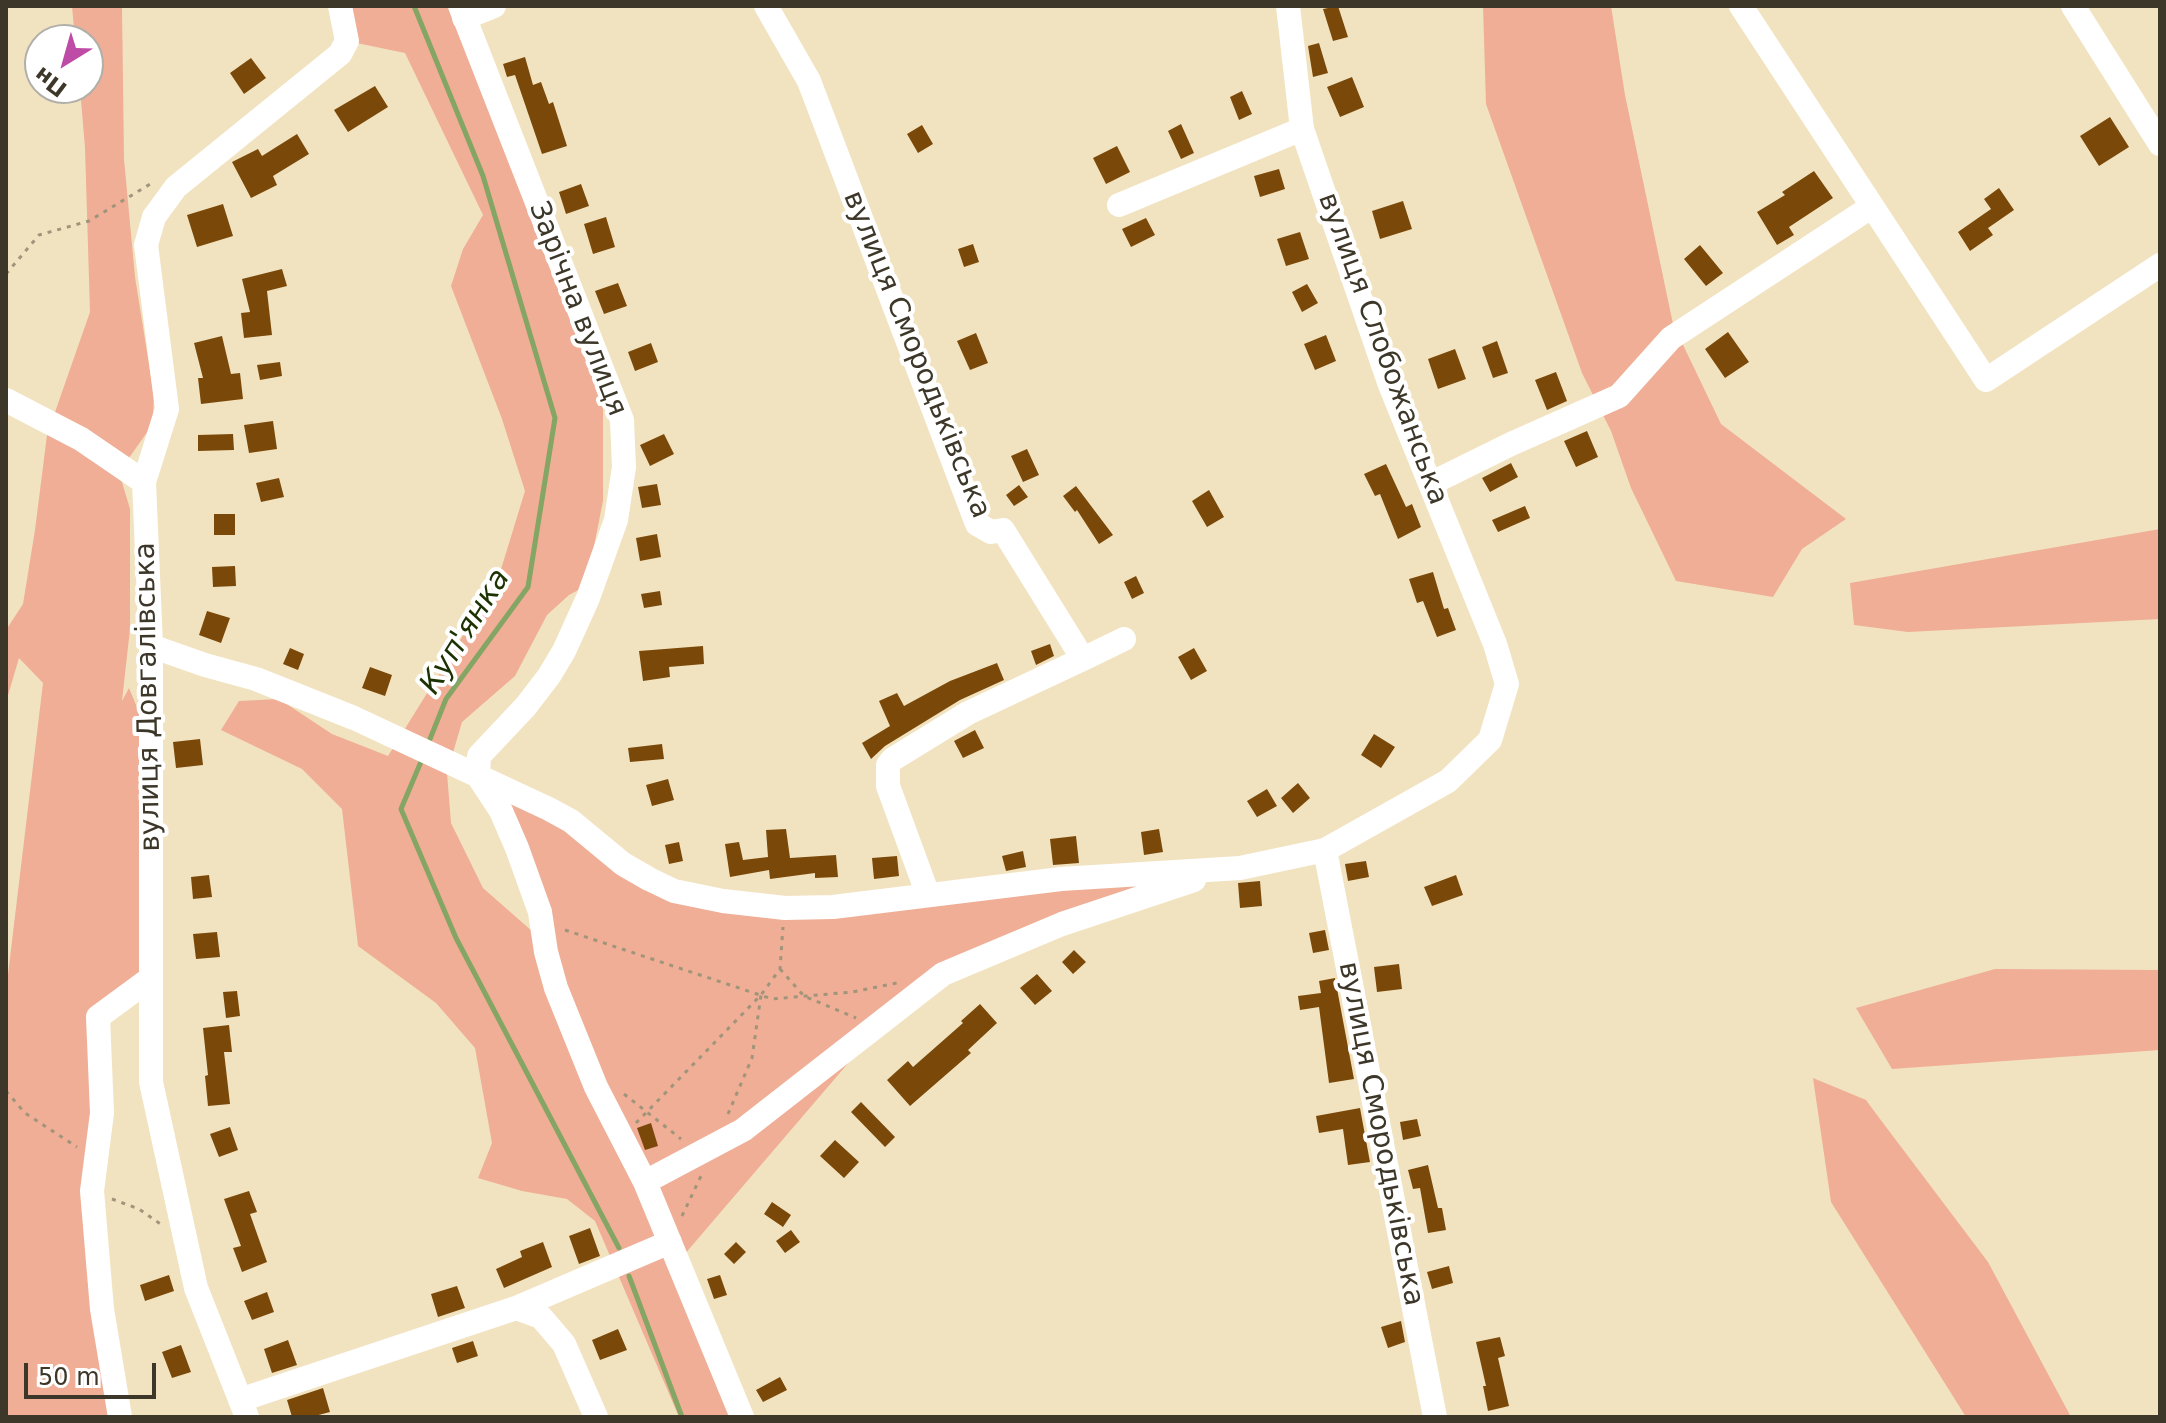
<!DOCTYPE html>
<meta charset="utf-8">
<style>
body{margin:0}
#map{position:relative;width:2166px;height:1423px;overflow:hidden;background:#f2e3c0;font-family:"DejaVu Sans",sans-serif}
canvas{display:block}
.frame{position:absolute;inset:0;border:8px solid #3d3729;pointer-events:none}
.north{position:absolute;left:24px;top:24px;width:80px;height:80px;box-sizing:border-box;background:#fff;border:2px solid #b1afa9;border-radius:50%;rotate:217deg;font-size:22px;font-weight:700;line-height:32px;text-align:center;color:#3d3729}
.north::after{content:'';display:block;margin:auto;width:28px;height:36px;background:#be4ba5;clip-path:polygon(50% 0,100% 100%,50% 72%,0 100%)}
.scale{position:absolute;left:24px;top:1363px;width:132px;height:36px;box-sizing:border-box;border:4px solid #3d3729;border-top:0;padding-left:10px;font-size:24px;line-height:28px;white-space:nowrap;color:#3d3729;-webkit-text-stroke:6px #fff;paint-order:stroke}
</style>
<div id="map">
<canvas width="2166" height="1423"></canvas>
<div class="frame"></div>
<div class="north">Пн</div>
<div class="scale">50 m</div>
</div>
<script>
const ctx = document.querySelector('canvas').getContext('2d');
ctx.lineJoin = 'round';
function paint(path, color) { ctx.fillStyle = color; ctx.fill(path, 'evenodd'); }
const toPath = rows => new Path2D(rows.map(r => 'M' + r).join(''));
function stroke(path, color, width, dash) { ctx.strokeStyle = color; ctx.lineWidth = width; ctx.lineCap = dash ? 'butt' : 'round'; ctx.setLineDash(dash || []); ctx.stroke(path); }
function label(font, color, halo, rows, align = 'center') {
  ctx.font = font + ' "DejaVu Sans",sans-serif'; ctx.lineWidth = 8; ctx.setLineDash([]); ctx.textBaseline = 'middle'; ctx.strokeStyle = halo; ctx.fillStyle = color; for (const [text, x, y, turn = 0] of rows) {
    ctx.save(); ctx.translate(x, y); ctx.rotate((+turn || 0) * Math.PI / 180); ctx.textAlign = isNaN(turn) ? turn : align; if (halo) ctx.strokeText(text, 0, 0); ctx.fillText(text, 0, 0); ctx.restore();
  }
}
paint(toPath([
 [72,6,122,6,124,159,135,277,154,396,153,415,148,431,119,472,130,509,130,629,122,701,129,688,143,722,147,972,112,994,102,1113,109,1417,6,1417,6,991,43,683,19,658,6,702,6,630,23,604,35,530,47,435,90,312,85,148,80,88,88,88,88,40,75,40],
 [339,6,463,6,603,409,603,501,586,586,569,595,547,615,515,676,462,722,447,773,451,823,483,888,541,939,478,776,649,879,785,908,1230,869,952,971,850,1061,678,1262,742,1417,679,1417,595,1221,567,1199,522,1191,478,1178,492,1143,475,1048,436,1003,358,946,342,809,302,769,221,730,239,701,279,699,332,734,388,756,498,579,525,491,502,419,451,286,463,249,483,215,405,53,347,41],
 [1483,6,1611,6,1625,95,1673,324,1721,424,1846,519,1802,549,1773,597,1676,581,1631,488,1611,431,1582,373,1486,104],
 [2160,529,2160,619,1908,632,1854,625,1850,583],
 [1995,969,2160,970,2160,1050,1892,1069,1856,1008],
 [1813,1078,1866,1100,1880,1119,1988,1262,2071,1417,1966,1417,1831,1202]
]), '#efae95');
stroke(toPath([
 [414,6,483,176,555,418,528,587,446,699,428,744],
 [423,757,401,809,456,938,619,1248],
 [629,1276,682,1417]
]), '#84a564', 5);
paint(toPath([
 [1338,6,1348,37,1333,41,1323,9],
 [1319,43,1328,73,1313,77,1308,46],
 [525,57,533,85,541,82,549,104,553,102,567,146,542,154,515,75,507,77,503,64],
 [251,58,266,78,244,94,230,73],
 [1352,77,1364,107,1340,117,1327,87],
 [375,86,388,107,348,132,334,110],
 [1242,91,1252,114,1239,120,1230,97],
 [2110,117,2129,147,2099,166,2080,136],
 [1181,124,1194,153,1181,159,1168,131],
 [922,125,933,144,918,153,907,134],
 [297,134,309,154,273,176,277,185,251,198,232,162,258,149,262,156],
 [1117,146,1130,172,1106,184,1093,158],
 [1279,169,1285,189,1260,197,1254,176],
 [1814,171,1833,198,1789,227,1794,235,1777,245,1757,212,1785,195,1782,192],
 [581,184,589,206,566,214,559,192],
 [1999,188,2014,210,1988,228,1993,235,1970,251,1958,232,1991,209,1984,199],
 [1403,201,1412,229,1380,239,1372,211],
 [223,204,233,236,197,247,187,215],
 [606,217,615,247,593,254,584,224],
 [1146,218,1155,235,1131,247,1122,229],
 [1300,232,1309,259,1286,266,1277,239],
 [973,244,979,262,964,267,958,249],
 [1700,245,1723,273,1706,286,1684,259],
 [282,269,287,286,267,291,272,335,244,338,241,313,250,312,242,279],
 [618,283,627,306,604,314,595,291],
 [1307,284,1318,303,1302,312,1292,292],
 [1728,332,1749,362,1725,378,1705,349],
 [976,333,988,363,970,370,957,341],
 [1326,335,1336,361,1315,370,1304,344],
 [222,336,231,374,240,373,243,399,201,404,198,378,203,378,194,343],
 [1497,341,1508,373,1493,378,1482,347],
 [651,343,658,362,635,371,628,352],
 [1455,349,1466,379,1438,389,1428,359],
 [280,362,282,376,260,380,257,365],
 [1556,372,1567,401,1547,410,1535,380],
 [273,421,277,449,249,453,244,425],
 [1587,431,1598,457,1576,467,1564,441],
 [233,434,234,450,198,451,198,435],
 [664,434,674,454,650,466,640,445],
 [1027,449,1039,475,1023,482,1011,456],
 [1511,463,1518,477,1490,492,1482,478],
 [1386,464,1406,507,1412,504,1421,527,1398,539,1380,494,1375,496,1364,474],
 [279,478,284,497,261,502,256,483],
 [657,484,661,505,642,508,638,487],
 [1019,485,1028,497,1014,506,1006,495],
 [1076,486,1113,535,1099,544,1077,510,1075,512,1063,496],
 [1209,490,1224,517,1207,527,1192,501],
 [1525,506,1530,518,1498,532,1492,520],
 [214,514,235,514,235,535,214,535],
 [657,534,661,557,640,561,636,538],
 [235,566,236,586,213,587,212,567],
 [1433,572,1444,609,1448,608,1456,630,1437,637,1423,601,1417,603,1409,579],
 [1136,576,1144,593,1132,599,1124,582],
 [660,591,662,605,644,608,641,594],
 [207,611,230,618,221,643,199,635],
 [1050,644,1054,656,1036,665,1031,651],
 [703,646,704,664,669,667,670,677,643,681,639,651],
 [290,648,304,654,298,670,283,664],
 [1194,648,1207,671,1191,680,1178,657],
 [997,663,1004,680,960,700,885,746,871,759,862,743,890,726,879,701,897,693,904,706,950,681],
 [370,667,392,675,385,696,362,688],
 [975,730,984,748,963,758,954,741],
 [1374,734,1395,747,1381,768,1361,755],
 [200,739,203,765,176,768,173,742],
 [662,744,664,759,630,762,628,748],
 [668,779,674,800,652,806,646,785],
 [1298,783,1310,798,1293,813,1281,798],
 [1267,789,1277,806,1257,817,1247,801],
 [786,829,790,858,836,855,838,877,815,878,815,873,770,879,769,870,730,877,725,844,739,842,743,860,768,857,766,830],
 [1159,829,1163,852,1144,855,1141,832],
 [1076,836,1079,863,1053,865,1050,839],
 [679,842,683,861,669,864,665,845],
 [1023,851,1026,867,1006,871,1002,856],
 [897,856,899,876,874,879,872,858],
 [1366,861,1369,877,1348,881,1345,864],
 [209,875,212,897,193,899,191,877],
 [1456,875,1463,895,1432,906,1424,887],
 [1260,881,1262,906,1240,908,1238,883],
 [1325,930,1329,950,1313,953,1309,933],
 [217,932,220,957,196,959,193,934],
 [1074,950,1086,962,1073,974,1062,962],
 [1399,964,1402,989,1377,992,1374,967],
 [1037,974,1052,991,1035,1005,1020,988],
 [1335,978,1354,1079,1329,1083,1319,1007,1300,1010,1298,996,1321,993,1319,981],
 [237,991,240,1016,226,1018,223,992],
 [980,1004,997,1023,968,1050,971,1053,910,1106,887,1080,908,1061,913,1067,963,1023,961,1021],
 [229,1025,232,1052,224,1052,230,1104,208,1106,205,1076,208,1075,203,1028],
 [861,1102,895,1137,885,1147,851,1112],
 [1360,1108,1370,1162,1348,1165,1343,1129,1319,1133,1316,1116],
 [1417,1119,1421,1136,1403,1140,1400,1122],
 [651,1123,658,1146,645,1150,637,1128],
 [230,1127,238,1150,219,1157,210,1134],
 [835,1140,859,1162,844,1178,820,1156],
 [1428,1165,1438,1208,1442,1208,1446,1230,1428,1233,1420,1188,1413,1189,1408,1170],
 [249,1191,257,1212,250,1214,267,1262,242,1272,233,1248,241,1246,224,1199],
 [772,1202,791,1215,783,1227,764,1214],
 [590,1228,600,1256,579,1264,569,1236],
 [791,1230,800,1242,785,1253,776,1241],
 [543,1242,552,1267,504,1288,496,1269,522,1257,520,1251],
 [736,1242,746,1252,734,1264,724,1254],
 [1449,1266,1453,1283,1432,1289,1427,1272],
 [169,1275,174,1291,145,1301,140,1285],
 [720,1275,727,1295,714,1299,707,1279],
 [457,1286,465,1308,438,1317,431,1294],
 [267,1292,274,1312,252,1320,244,1301],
 [1401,1321,1405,1342,1388,1348,1381,1327],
 [618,1329,627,1350,600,1360,592,1340],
 [1500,1337,1505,1356,1498,1358,1509,1406,1488,1411,1483,1386,1486,1386,1476,1342],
 [288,1340,297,1365,272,1373,264,1349],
 [473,1341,478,1356,457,1363,452,1348],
 [181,1345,191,1372,172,1378,162,1352],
 [780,1377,787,1390,763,1402,756,1390],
 [323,1388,330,1412,311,1417,292,1417,287,1400]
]), '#7a4909');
stroke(toPath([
 [6,274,39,235,89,221,152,183],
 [565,930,772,999,852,992,897,983],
 [780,969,804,996,856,1018],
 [6,1091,25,1113,77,1147],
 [624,1094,681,1139],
 [728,1114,752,1058,761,995],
 [636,1123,761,995,780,969,783,927],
 [112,1199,139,1209,162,1225],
 [682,1216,701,1176]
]), '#a0957b', 3, [4, 6]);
stroke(toPath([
 [460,6,622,420,624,467,616,520,588,598,564,651,549,676,526,706,479,756,478,776,501,811,517,848,540,912,546,952,556,988,596,1087,645,1182,742,1417],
 [766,6,809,81,977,524,991,532,1003,530,1083,659,968,713,893,759,888,765,888,786,928,895],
 [1741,6,1986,380,2160,265],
 [2073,6,2160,144],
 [464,18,494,6],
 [1119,205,1302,129],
 [6,400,81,439,144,482],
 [1430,484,1511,444,1619,396,1671,338,1871,207],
 [151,646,205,665,256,679,354,718,549,809,571,821,623,864,649,879,674,891,723,901,785,908,833,907,1061,879,1240,868,1325,850,1448,781,1490,740,1507,684,1495,644,1390,385,1302,129,1288,6],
 [1083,659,1124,639],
 [1325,850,1435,1417],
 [645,1182,743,1130,943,974,1062,924,1194,880],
 [516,1308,670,1242],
 [240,1400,516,1308,541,1317,564,1344,596,1417],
 [120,1417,102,1309,92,1191,102,1113,98,1017,151,978],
 [247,1417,196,1288,151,1082,151,646,144,482,167,409,146,245,154,217,176,187,340,54,347,41,340,6]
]), '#fff', 24);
label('28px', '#3d3729', '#fff', [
 ["Зарічна вулиця",577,309,69],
 ["вулиця Слобожанська",1382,349,70],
 ["вулиця Смородьківська",916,355,68],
 ["вулиця Довгалівська",149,697,-91],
 ["вулиця Смородьківська",1380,1134,79]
]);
label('italic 30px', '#1d3202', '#fff', [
 ["Куп'янка",466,632,-58]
]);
</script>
